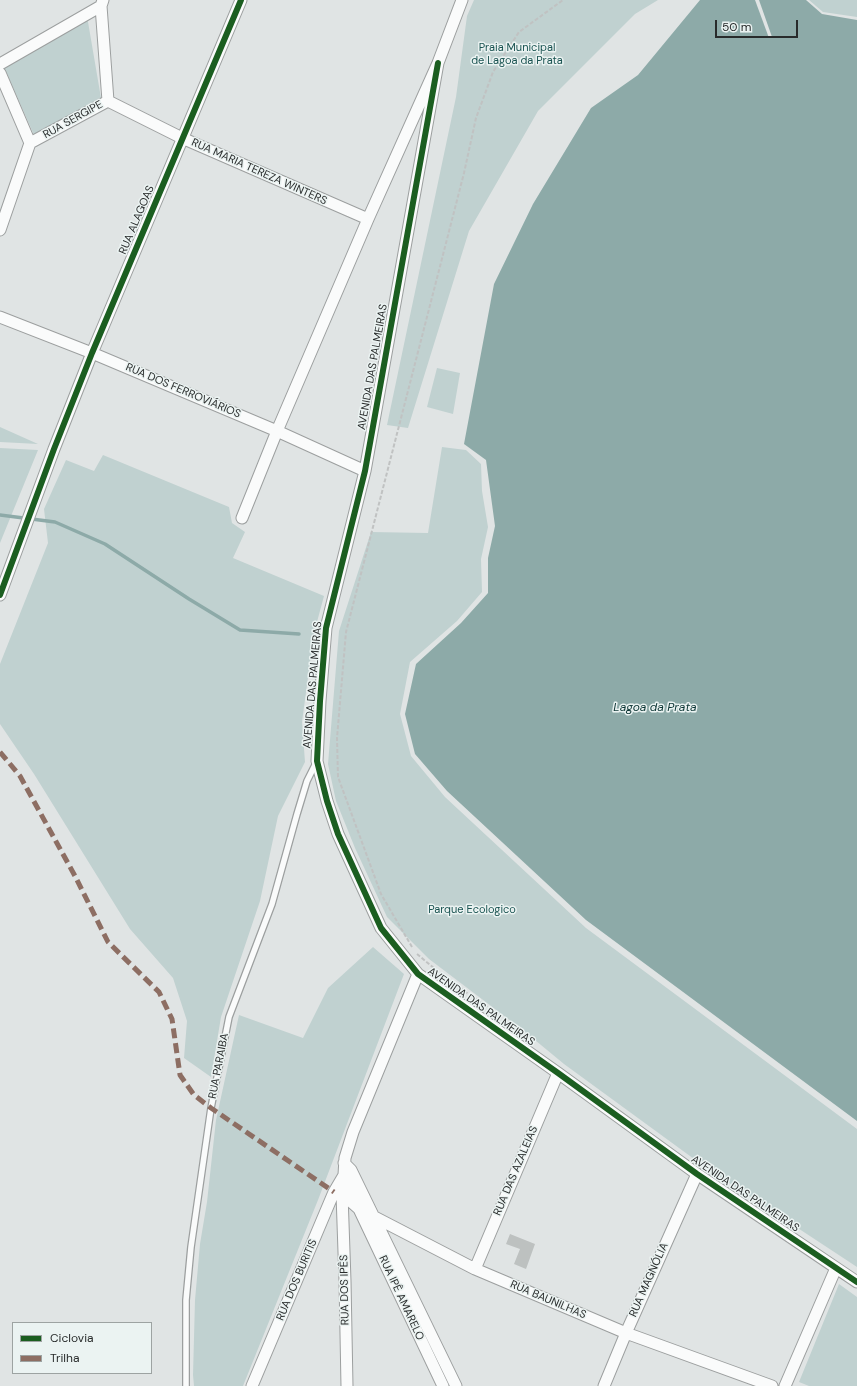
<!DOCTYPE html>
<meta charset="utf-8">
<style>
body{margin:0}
#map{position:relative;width:857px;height:1386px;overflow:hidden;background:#e0e4e4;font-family:"DM Sans",sans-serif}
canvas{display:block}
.legend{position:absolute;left:12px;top:1322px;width:140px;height:52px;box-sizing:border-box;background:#ebf3f2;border:1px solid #9da3a2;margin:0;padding:5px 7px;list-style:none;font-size:12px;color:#282b2b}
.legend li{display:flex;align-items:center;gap:8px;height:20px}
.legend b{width:20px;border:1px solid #9da3a2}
.scale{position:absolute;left:715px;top:20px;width:83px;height:18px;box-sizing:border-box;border:2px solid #282b2b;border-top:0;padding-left:5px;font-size:12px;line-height:14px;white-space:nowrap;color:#282b2b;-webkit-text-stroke:3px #ebf3f2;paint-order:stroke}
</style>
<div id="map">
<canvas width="857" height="1386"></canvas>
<ul class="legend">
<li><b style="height:5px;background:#1b5e20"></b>Ciclovia</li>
<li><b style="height:5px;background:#8d6e63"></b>Trilha</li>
</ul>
<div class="scale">50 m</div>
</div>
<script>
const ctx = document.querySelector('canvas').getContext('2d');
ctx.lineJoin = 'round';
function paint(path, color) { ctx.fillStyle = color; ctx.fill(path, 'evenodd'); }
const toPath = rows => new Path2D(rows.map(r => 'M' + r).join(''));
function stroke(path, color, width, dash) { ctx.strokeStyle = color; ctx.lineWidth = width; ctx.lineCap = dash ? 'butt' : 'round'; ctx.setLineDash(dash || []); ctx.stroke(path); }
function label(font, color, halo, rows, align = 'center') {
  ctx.font = font + ' "DM Sans",sans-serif'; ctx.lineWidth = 3; ctx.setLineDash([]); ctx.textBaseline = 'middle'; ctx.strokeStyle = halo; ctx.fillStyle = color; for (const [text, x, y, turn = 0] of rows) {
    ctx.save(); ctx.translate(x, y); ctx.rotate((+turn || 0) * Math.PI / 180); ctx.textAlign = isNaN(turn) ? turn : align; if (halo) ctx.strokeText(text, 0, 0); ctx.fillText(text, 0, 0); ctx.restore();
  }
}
paint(toPath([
 [474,0,658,0,635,14,538,111,469,231,408,428,387,425,456,97,467,16],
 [809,0,857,0,857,17,823,12],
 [87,16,101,98,34,135,3,65],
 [437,368,460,373,453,414,427,407],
 [0,427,38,444,0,442],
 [442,447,466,450,481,464,482,491,488,527,481,559,482,592,457,621,410,662,400,714,411,756,445,797,586,928,857,1129,857,1267,705,1167,564,1064,524,1031,429,959,387,917,355,848,336,801,328,764,339,631,371,532,428,533],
 [0,448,38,450,0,543],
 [103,455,229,507,232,523,245,532,233,558,324,596,314,633,302,722,305,762,278,816,260,901,221,1017,211,1077,184,1058,187,1021,173,978,130,929,34,774,0,724,0,664,48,543,44,509,66,460,94,471],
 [373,947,404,974,318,1200,243,1386,194,1386,193,1375,195,1300,200,1244,207,1202,216,1120,239,1015,303,1038,328,988],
 [839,1284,857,1297,857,1386,809,1386,799,1382]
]), '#c0d1d0');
paint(toPath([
 [700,0,806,0,822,14,857,20,857,1121,586,920,447,791,415,754,405,714,416,664,461,623,488,593,488,558,495,526,486,460,464,444,494,284,533,204,591,108,638,75]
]), '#8daaa8');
paint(toPath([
 [755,0,759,0,772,37,769,38]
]), '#e0e4e4');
stroke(toPath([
 [0,515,55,522,105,544,189,599,240,630,299,634]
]), '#8daaa8', 3.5);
paint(toPath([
 [510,1234,535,1244,526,1269,514,1264,520,1249,506,1244]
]), '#bdc1c0');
const service = toPath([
 [186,1386,186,1300,191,1247,211,1108,229,1017,272,904,297,814,307,781,316,763]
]);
const minor = toPath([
 [438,63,365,471,326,628,320,701,317,761,327,801,338,834,381,928,418,974,558,1073,697,1174,857,1282],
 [0,64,101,6],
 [0,73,30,143],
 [108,101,182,138,368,219],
 [0,230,30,143,108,101,101,6,103,0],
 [0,317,92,353,277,431,365,471],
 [242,518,277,431,368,219,438,63,462,0],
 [0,595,54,449,92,353,241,0],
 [418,974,353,1132,345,1158,344,1175,359,1209,443,1386],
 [344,1163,351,1170,456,1386],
 [344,1191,342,1194,345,1281,347,1386],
 [334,1192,342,1194,359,1209,475,1269,626,1333,772,1386],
 [475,1269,558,1073],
 [252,1386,334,1192,344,1175,348,1172],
 [604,1386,626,1333,697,1174],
 [785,1386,836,1268]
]);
stroke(service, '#9c9f9f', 8);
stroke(minor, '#9c9f9f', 13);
stroke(toPath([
 [412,947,381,894,338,777,337,738,346,632,464,173,476,118,493,72,519,32,563,0],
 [417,954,447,979,500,1016,509,1023]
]), '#c0c2c2', 2, [4, 2]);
stroke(service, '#fafbfb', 5.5);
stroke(minor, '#fafbfb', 11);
stroke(toPath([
 [0,752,20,776,75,876,108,942,159,992,172,1019,180,1075,194,1095,211,1108,334,1192]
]), '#8d6e63', 5, [10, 5]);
stroke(toPath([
 [438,63,365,471,326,628,320,701,317,761,327,801,338,834,381,928,418,974,558,1073,697,1174,857,1282],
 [0,595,54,449,92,353,241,0]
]), '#1b5e20', 6);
label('11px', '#185250', '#ebf3f2', [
 ["Praia Municipal",517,48],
 ["de Lagoa da Prata",517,61],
 ["Parque Ecologico",472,910]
]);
label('11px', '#282b2b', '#ebf3f2', [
 ["RUA SERGIPE",73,120,-29],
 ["RUA MARIA TEREZA WINTERS",259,172,24],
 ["RUA ALAGOAS",137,220,-67],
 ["AVENIDA DAS PALMEIRAS",373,367,-80],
 ["RUA DOS FERROVIÁRIOS",183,391,23],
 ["AVENIDA DAS PALMEIRAS",313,685,-85],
 ["AVENIDA DAS PALMEIRAS",481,1007,35],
 ["RUA PARAIBA",219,1066,-79],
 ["RUA DAS AZALEIAS",516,1171,-67],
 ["AVENIDA DAS PALMEIRAS",745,1194,34],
 ["RUA DOS BURITIS",297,1280,-67],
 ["RUA MAGNÓLIA",649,1280,-66],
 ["RUA DOS IPÊS",345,1290,-91],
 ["RUA IPÊ AMARELO",401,1298,65],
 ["RUA BAUNILHAS",548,1300,23]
]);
label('italic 12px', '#0c3534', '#ebf3f2', [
 ["Lagoa da Prata",655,708]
]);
</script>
